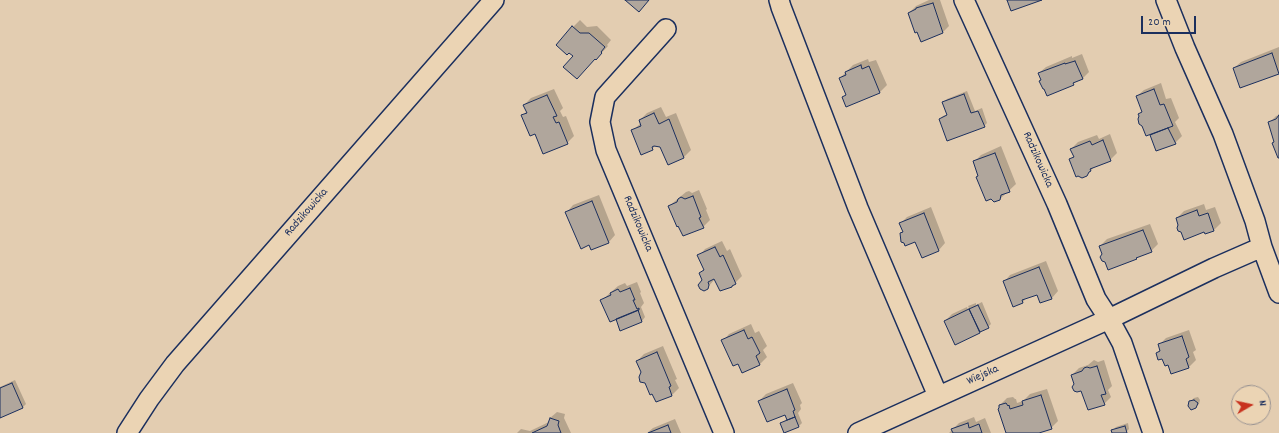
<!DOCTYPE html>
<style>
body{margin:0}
#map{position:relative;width:1279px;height:433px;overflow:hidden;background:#e3cdb1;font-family:Dekko,sans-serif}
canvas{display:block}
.north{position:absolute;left:1231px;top:385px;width:40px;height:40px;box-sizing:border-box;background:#ebd4b4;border:1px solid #989292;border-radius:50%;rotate:81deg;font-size:11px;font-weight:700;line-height:16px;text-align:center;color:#1b2f5e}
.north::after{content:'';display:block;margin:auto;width:14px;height:18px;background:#c8321e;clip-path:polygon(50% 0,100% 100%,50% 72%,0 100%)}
.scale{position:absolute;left:1141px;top:16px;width:55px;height:18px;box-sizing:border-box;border:2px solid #1b2f5e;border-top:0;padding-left:5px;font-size:12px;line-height:14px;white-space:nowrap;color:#1b2f5e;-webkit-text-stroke:3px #ebd4b4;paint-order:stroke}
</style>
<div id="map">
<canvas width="1279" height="433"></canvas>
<div class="north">N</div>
<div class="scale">20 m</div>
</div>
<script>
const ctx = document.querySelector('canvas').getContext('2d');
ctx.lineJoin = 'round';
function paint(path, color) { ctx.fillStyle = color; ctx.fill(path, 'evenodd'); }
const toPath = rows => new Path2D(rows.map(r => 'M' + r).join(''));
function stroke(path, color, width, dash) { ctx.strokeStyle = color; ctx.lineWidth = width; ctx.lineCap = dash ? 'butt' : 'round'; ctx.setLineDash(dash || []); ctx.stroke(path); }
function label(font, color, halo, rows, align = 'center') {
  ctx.font = font + ' Dekko,sans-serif'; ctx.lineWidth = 3.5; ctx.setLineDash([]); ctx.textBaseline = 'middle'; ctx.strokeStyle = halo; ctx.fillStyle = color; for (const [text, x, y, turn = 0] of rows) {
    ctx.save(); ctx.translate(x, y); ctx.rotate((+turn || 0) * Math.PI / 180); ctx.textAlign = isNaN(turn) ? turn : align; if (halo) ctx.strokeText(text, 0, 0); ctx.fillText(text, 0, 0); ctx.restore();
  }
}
paint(toPath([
 [929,0,940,0,949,26,942,33,909,13,916,6],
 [580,20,587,27,597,26,611,40,607,45,608,46,596,59,575,56,573,27],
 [1279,47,1279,73,1241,87,1234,68,1241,62],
 [1082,54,1089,72,1082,79,1077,81,1073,84,1040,81,1042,79,1039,73,1046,67,1072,56,1072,58],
 [868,59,869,62,876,60,887,85,880,92,846,106,843,98,847,94,840,78,853,65],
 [1161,83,1166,99,1171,98,1179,118,1175,122,1182,136,1175,143,1157,150,1150,134,1139,114,1143,111,1137,96,1144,90],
 [554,89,563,108,560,111,563,117,566,116,574,136,567,143,536,133,522,116,527,111,524,105,531,98],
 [967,91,975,111,982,108,987,123,984,126,940,119,943,116,948,114,943,103,947,99],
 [661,107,666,117,676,113,691,150,684,157,668,164,661,146,656,145,652,149,632,131,641,123,640,120,647,113],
 [1279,115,1279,157,1269,123,1276,116],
 [1110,134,1117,153,1110,160,1095,166,1087,175,1070,160,1074,156,1071,149,1078,142,1097,135,1099,139],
 [1001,146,1016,184,1000,199,979,175,974,162,981,155],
 [699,190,707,209,706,210,710,220,703,227,669,206,686,192,689,191,692,193],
 [599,195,615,235,609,242,567,212,573,205],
 [1204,204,1206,210,1215,207,1221,223,1214,230,1205,233,1204,231,1182,232,1177,218,1184,211],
 [931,207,945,243,939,250,916,241,900,224,907,217],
 [1150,224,1158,244,1151,251,1138,256,1136,258,1103,254,1100,246,1107,239],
 [722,241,727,251,730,249,742,276,734,284,715,279,707,288,700,273,705,268,699,256,705,249],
 [1046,261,1058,291,1052,298,1041,302,1038,294,1027,297,1023,302,1013,306,1004,282,1010,275],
 [637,282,641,292,640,293,644,303,641,307,645,317,642,321,621,329,616,318,602,300,618,286,625,283,627,286],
 [982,302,991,324,988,327,980,331,968,306,976,303,976,305],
 [967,307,978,332,945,321,952,314],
 [751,324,755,333,759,331,767,346,763,350,767,357,760,364,743,372,738,363,723,341,729,334],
 [1189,330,1196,350,1193,352,1196,360,1189,367,1171,373,1168,364,1163,357,1157,353,1161,349,1159,345,1166,338],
 [663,346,677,379,675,380,679,388,672,395,656,401,637,361,644,354],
 [1094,360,1098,362,1104,360,1112,386,1108,390,1111,397,1104,404,1075,384,1072,375,1079,368,1088,365],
 [15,380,26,404,23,407,0,417,0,387],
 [793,383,802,403,800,405,801,409,798,413,802,423,799,426,784,432,781,423,787,419,785,414,759,401,766,394],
 [1047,389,1058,421,1051,428,1036,433,1007,433,1000,405,1007,398,1013,397,1015,399,1016,399,1017,403,1023,401,1030,394],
 [1198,397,1200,400,1199,404,1196,407,1190,402,1194,398],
 [557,412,565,414,564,418,571,433,517,433,521,429,530,431,549,422,550,418],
 [974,417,976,422,985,418,991,433,949,433,959,423],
 [675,419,681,433,647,433,653,428],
 [1128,423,1129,429,1126,432,1113,433,1113,430,1116,427]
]), '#0003');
const building = toPath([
 [625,0,649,0,639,12,625,0],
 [1007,0,1042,0,1011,11,1007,0],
 [933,3,943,33,921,42,917,32,915,33,908,13,916,9,916,8,933,3],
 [572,26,580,33,589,33,605,47,601,52,602,53,596,60,595,59,577,79,563,67,573,56,569,53,567,55,556,45,572,26],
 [1272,53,1279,74,1240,88,1233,68,1272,53],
 [1075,61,1083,79,1073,83,1074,85,1047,96,1044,89,1043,89,1039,81,1041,80,1038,73,1065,63,1065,64,1075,61],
 [861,65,862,69,869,66,880,93,846,107,842,97,846,95,839,78,846,75,845,72,861,65],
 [1154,89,1160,105,1164,104,1173,126,1146,136,1142,126,1139,124,1138,119,1139,116,1138,114,1142,112,1136,96,1154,89],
 [964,94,971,113,978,111,985,127,947,141,939,119,947,115,942,102,964,94],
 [547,95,557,116,553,117,556,123,559,122,568,144,543,154,535,134,530,136,521,115,527,113,523,105,547,95],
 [654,113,659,124,669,119,684,158,668,165,660,147,654,146,652,147,653,150,641,155,631,130,641,126,639,120,654,113],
 [1279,115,1279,158,1278,158,1272,143,1274,142,1268,122,1276,119,1279,115],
 [1168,128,1176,144,1156,151,1150,135,1168,128],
 [1103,140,1111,161,1090,169,1091,171,1089,172,1087,176,1082,178,1078,176,1076,177,1069,159,1074,157,1070,149,1090,141,1092,145,1103,140],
 [995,153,1010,192,1001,195,1000,200,994,202,991,199,986,201,976,177,978,176,973,161,995,153],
 [693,196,701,217,699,218,704,228,683,236,678,226,677,227,668,206,677,202,678,199,681,197,685,199,693,196],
 [592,201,609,243,591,250,589,245,581,249,565,212,592,201],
 [1197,210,1199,216,1208,213,1214,231,1205,234,1204,232,1184,240,1181,232,1178,231,1177,228,1178,225,1176,218,1197,210],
 [924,213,939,251,922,258,915,242,905,246,904,243,901,242,900,233,903,232,899,223,924,213],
 [1143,230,1152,252,1136,258,1137,259,1108,270,1105,262,1102,261,1100,257,1102,254,1099,246,1143,230],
 [715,247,720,257,723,255,736,284,732,286,732,287,720,291,714,279,708,282,709,285,708,289,704,291,700,289,698,285,702,280,699,273,704,270,697,255,715,247],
 [1039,267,1052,299,1040,303,1037,295,1022,300,1023,303,1013,307,1003,281,1039,267],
 [630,288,635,300,633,300,637,309,639,308,639,310,610,322,600,300,611,295,610,293,618,289,620,292,630,288],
 [978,305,989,328,980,332,969,309,978,305],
 [969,309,980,333,955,345,944,321,969,309],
 [638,310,642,322,620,331,616,319,638,310],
 [744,330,748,339,752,337,760,353,756,356,760,365,742,373,738,364,733,366,721,340,744,330],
 [1182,336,1189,357,1186,359,1189,368,1171,374,1168,365,1165,366,1162,359,1158,360,1156,353,1160,351,1158,344,1182,336],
 [657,352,671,386,669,387,672,396,656,402,652,394,650,395,645,383,640,382,639,377,641,372,636,361,657,352],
 [1097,366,1106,394,1101,395,1105,405,1088,410,1081,391,1077,392,1074,391,1072,387,1074,384,1071,375,1082,371,1084,368,1087,367,1090,368,1097,366],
 [12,383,23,408,0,418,0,388,12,383],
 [787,389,795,410,793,411,795,417,787,420,785,415,767,422,758,401,787,389],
 [1041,395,1052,429,1039,433,1006,433,998,409,999,408,999,405,1006,403,1008,406,1009,405,1010,409,1023,405,1022,401,1041,395],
 [1194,400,1198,403,1196,408,1191,410,1188,406,1189,401,1194,400],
 [795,417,799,427,784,433,780,423,795,417],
 [550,418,559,421,558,425,561,433,532,433,547,426,550,418],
 [968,423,969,428,979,424,982,433,953,433,951,429,968,423],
 [668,425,671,433,648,433,668,425],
 [1125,426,1127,433,1112,433,1111,430,1125,426]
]);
paint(building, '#b0a69c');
stroke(building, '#1b2f5e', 1);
const minor = toPath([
 [779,0,781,7,858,208,938,396],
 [964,0,1057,204,1096,299,1109,319,1122,343,1153,433],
 [666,29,605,97,600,122,606,150,724,433],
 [1262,247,1279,293],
 [127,433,149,399,175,364,494,0],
 [858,433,1109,319,1214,268,1262,247,1255,221,1223,134,1185,48,1166,0]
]);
stroke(minor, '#1b2f5e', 22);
stroke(minor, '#ebd4b4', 19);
label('12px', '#1b2f5e', '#ebd4b4', [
 ["Radzikowicka",1037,160,66],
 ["Radzikowicka",307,213,-49],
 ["Radzikowicka",637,224,67],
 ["Wiejska",983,376,-24]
]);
</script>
